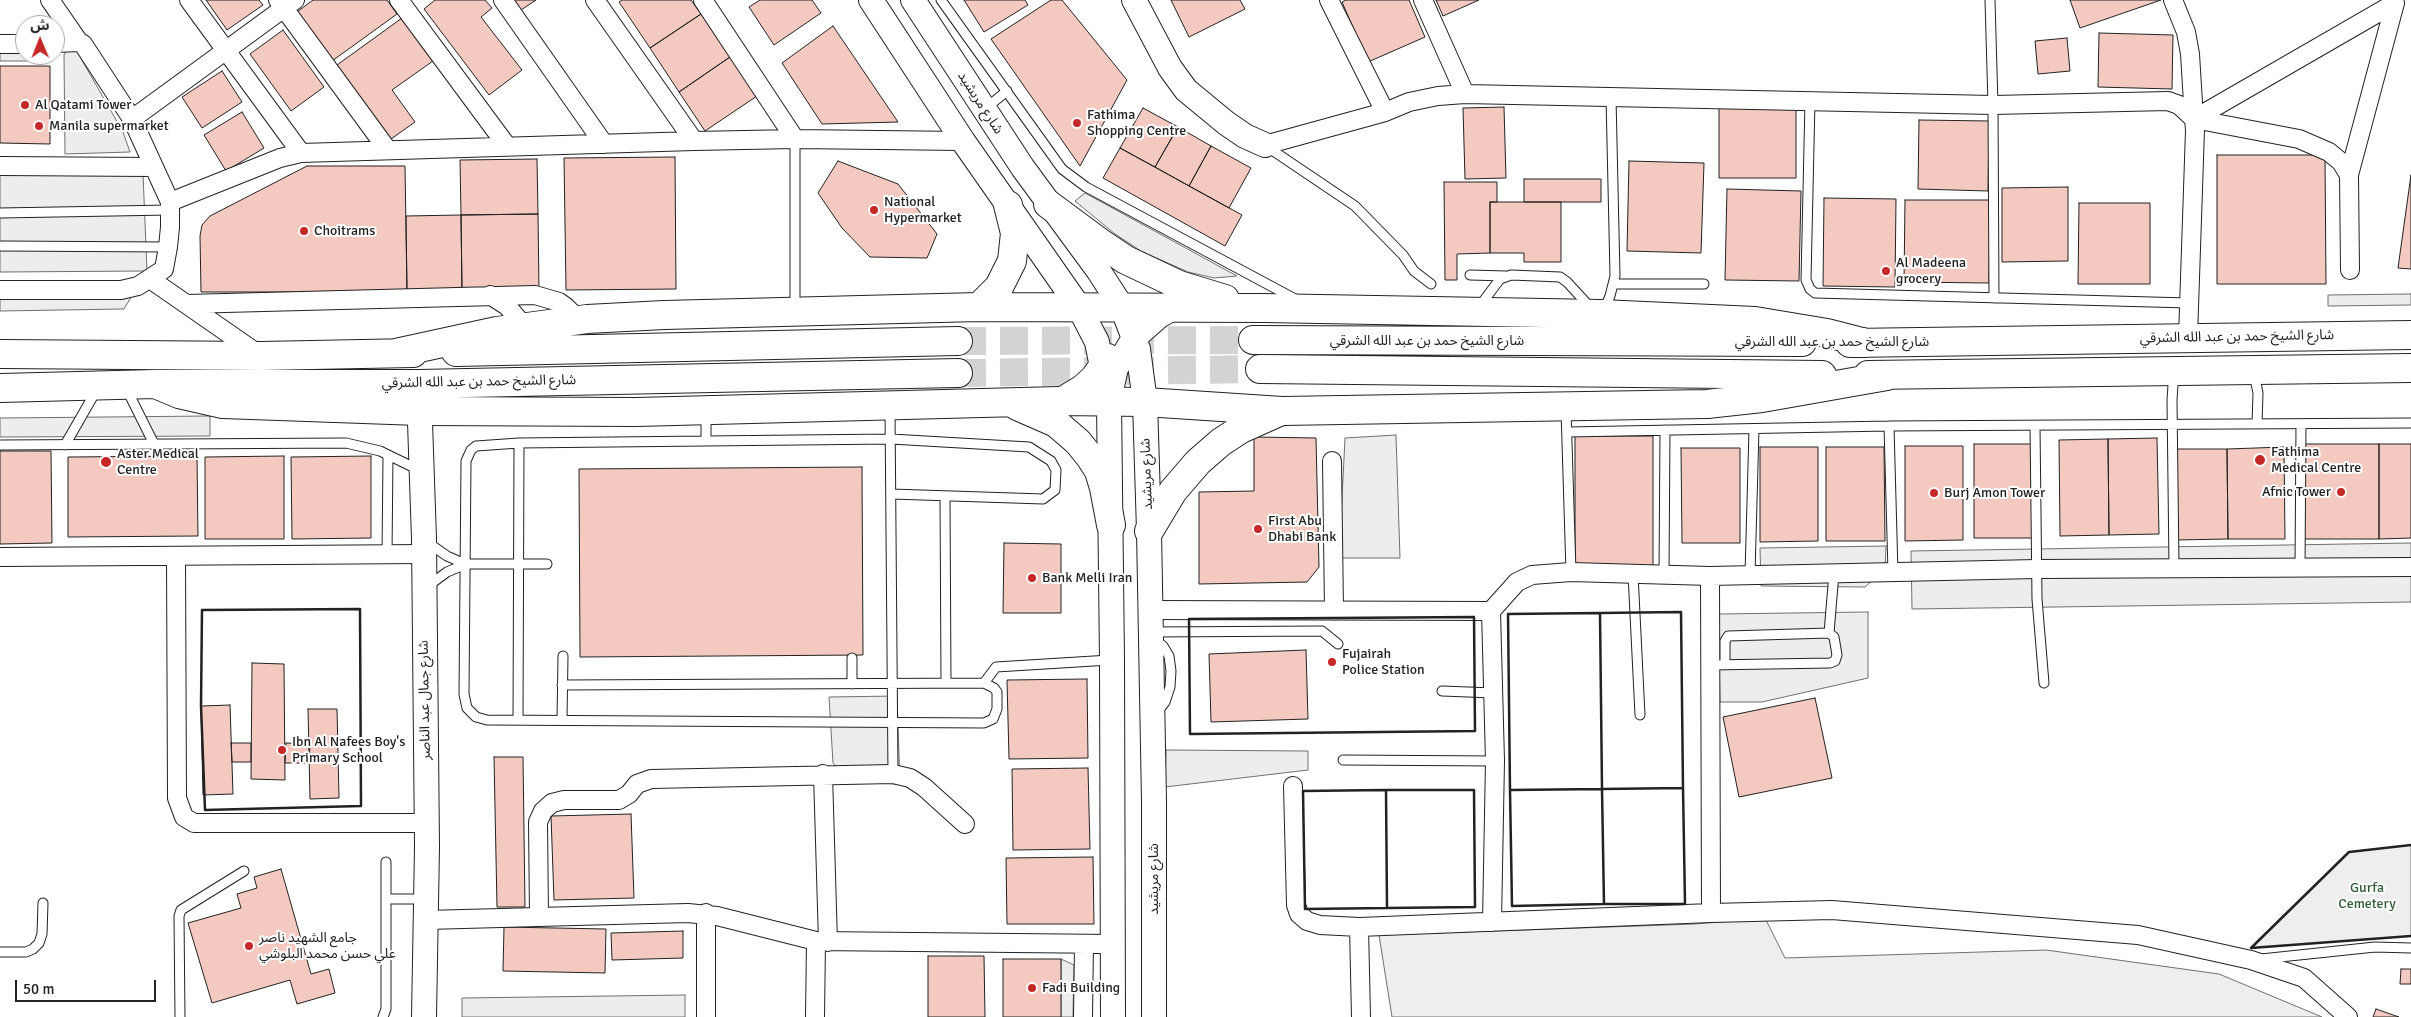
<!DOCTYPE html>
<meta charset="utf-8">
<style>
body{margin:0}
#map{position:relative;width:2411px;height:1017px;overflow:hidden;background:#fff;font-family:Signika,"Noto Sans Arabic",sans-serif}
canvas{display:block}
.north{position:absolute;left:15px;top:15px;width:50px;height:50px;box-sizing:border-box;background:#fff;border:1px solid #a7a7a7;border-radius:50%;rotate:359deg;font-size:14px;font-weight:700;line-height:20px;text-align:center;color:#222}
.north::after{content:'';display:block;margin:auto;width:18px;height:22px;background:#c62828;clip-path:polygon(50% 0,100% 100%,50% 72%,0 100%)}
.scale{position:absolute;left:15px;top:980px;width:141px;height:22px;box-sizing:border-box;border:2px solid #222;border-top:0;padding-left:6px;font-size:15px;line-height:18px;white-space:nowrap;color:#222;-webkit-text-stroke:4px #fff;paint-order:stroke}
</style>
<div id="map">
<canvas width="2411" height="1017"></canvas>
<div class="north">ش</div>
<div class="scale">50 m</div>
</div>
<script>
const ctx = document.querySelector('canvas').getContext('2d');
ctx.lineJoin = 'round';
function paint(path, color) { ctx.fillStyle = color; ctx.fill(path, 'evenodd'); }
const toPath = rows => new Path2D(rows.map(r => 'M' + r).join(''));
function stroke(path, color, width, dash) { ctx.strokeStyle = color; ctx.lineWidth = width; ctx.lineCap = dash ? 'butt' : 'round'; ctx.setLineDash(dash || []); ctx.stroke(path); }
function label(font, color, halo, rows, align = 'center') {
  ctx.font = font + ' Signika,"Noto Sans Arabic",sans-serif'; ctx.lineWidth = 4; ctx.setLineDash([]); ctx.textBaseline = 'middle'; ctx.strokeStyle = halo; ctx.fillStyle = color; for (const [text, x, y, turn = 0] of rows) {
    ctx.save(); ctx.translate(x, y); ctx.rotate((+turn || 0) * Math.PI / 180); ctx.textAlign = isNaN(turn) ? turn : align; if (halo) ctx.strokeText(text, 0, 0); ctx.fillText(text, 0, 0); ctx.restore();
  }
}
const green = toPath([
 [2411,845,2411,936,2251,948,2349,852,2411,845],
 [1765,918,1785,958,2046,950,2219,974,2322,1017,1392,1017,1379,935,1695,924,1765,918]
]);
paint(green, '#eee');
stroke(green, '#6f6f6f', 1);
const parking = toPath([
 [71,41,123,132,130,152,65,154,64,55,71,41],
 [0,47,25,48,25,55,43,55,44,61,0,61,0,47],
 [143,173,147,271,0,272,0,175,143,173],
 [1085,193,1237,276,1214,278,1188,272,1141,251,1115,234,1075,201,1085,193],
 [133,294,124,309,0,311,0,296,133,294],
 [2411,294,2411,305,2328,306,2328,295,2411,294],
 [210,416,210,436,0,437,0,418,210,416],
 [1396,435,1400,558,1339,558,1345,438,1396,435],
 [2411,543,2411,602,1912,609,1911,551,2411,543],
 [1886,546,1885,569,1865,587,1761,586,1760,548,1886,546],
 [1868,612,1868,678,1762,702,1720,702,1718,614,1868,612],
 [897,696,900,784,851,782,833,763,829,697,897,696],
 [1166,750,1308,751,1308,770,1165,787,1166,750],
 [1061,959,1074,965,1073,1017,1061,1017,1061,959],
 [685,995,685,1017,462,1017,462,998,685,995]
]);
paint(parking, '#ededed');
stroke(parking, '#6f6f6f', 1);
const building = toPath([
 [206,0,259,0,263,5,227,30,206,0],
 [313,0,387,0,397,14,332,61,297,12,313,0],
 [435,0,485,0,492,8,481,17,522,70,489,95,424,9,435,0],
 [514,0,536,0,521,10,514,0],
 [622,0,691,0,701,14,650,48,619,2,622,0],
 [760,0,812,0,821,13,774,45,749,7,760,0],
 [964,0,1025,0,1028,5,984,32,964,0],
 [1051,0,1062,0,1127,80,1080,166,991,39,1051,0],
 [1171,0,1240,0,1245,9,1189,37,1171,0],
 [1346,0,1409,0,1425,37,1368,62,1342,2,1346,0],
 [1436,0,1479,0,1443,16,1436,0],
 [2070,0,2161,0,2080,28,2070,0],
 [701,14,730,57,679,92,650,48,701,14],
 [402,18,433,61,392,90,415,122,391,139,337,65,402,18],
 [833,26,898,122,822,124,782,63,833,26],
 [283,30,324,87,291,111,250,54,283,30],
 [2099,33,2173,35,2172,89,2098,87,2099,33],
 [2067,38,2070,71,2038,74,2035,41,2067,38],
 [730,57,757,96,705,131,679,92,730,57],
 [0,66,50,66,50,144,0,143,0,66],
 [222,71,242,102,202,128,182,97,222,71],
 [1719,104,1796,104,1796,178,1719,178,1719,104],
 [1504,107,1506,178,1465,179,1463,108,1504,107],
 [1143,108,1178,127,1155,167,1120,148,1143,108],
 [242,112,264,148,226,171,204,135,242,112],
 [1919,120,1989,121,1988,191,1918,189,1919,120],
 [1178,127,1211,146,1189,186,1155,167,1178,127],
 [1211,146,1251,168,1229,208,1189,186,1211,146],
 [1120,148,1242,215,1225,246,1103,178,1120,148],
 [2217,155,2325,155,2326,284,2217,284,2217,155],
 [675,157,676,289,566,290,564,158,675,157],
 [537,159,538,214,461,215,460,160,537,159],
 [838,161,898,184,937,234,927,258,870,257,842,228,818,193,838,161],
 [1629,161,1704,163,1701,253,1627,251,1629,161],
 [307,166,405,166,407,292,201,292,200,236,202,225,210,216,307,166],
 [2411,175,2411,269,2398,268,2411,175],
 [1524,179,1601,179,1601,202,1524,202,1524,179],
 [1444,182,1497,182,1497,202,1490,202,1490,253,1457,254,1457,280,1445,280,1444,182],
 [2068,187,2068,261,2002,262,2002,188,2068,187],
 [1727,189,1801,191,1799,281,1725,280,1727,189],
 [1824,198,1896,199,1895,287,1823,286,1824,198],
 [1905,200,1990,200,1989,283,1904,282,1905,200],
 [1490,202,1561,202,1561,262,1524,262,1524,253,1490,253,1490,202],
 [2079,203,2150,203,2150,284,2078,284,2079,203],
 [538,214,539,290,462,291,461,215,538,214],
 [461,215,462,291,407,292,406,216,461,215],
 [1575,436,1653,436,1653,566,1575,567,1575,436],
 [1254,437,1316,438,1319,567,1307,582,1199,584,1199,492,1254,491,1254,437],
 [2157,438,2159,534,2109,535,2108,439,2157,438],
 [2108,439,2109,535,2060,536,2059,440,2108,439],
 [1974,444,2032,444,2033,538,1974,538,1974,444],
 [2303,444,2379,444,2379,539,2303,539,2303,444],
 [2379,444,2411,444,2411,538,2379,539,2379,444],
 [1905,446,1963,446,1963,540,1905,541,1905,446],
 [1760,447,1818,447,1818,541,1760,542,1760,447],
 [1826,447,1884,447,1885,541,1826,541,1826,447],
 [2284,447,2285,539,2228,539,2227,449,2284,447],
 [1681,448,1740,448,1740,543,1682,543,1681,448],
 [2175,449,2227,449,2228,539,2176,540,2175,449],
 [0,451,51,451,52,543,0,544,0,451],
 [197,456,198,536,68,537,68,457,197,456],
 [284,456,284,539,205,539,205,457,284,456],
 [371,456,371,538,292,539,291,457,371,456],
 [862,467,863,655,580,657,579,469,862,467],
 [1004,543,1061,544,1061,613,1003,613,1004,543],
 [1306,650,1308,719,1211,722,1209,654,1306,650],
 [252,663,284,664,285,780,251,779,252,663],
 [1087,679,1088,758,1009,759,1007,680,1087,679],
 [1815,698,1832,778,1739,797,1723,717,1815,698],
 [230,705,233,794,203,795,201,706,230,705],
 [308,709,337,709,339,798,310,799,308,709],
 [231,743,251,743,251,762,232,762,231,743],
 [286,743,310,744,309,763,285,763,286,743],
 [494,757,523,757,525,907,497,907,494,757],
 [1088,768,1090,849,1013,850,1012,769,1088,768],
 [631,814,634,898,554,900,551,816,631,814],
 [1093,857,1094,924,1007,924,1006,858,1093,857],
 [281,869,311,974,329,969,335,993,297,1004,290,980,212,1003,188,923,241,908,237,894,257,888,254,877,281,869],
 [504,927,606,929,605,973,503,971,504,927],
 [683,931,683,958,612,960,611,933,683,931],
 [928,956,984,956,985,1017,928,1017,928,956],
 [1003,959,1061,959,1061,1017,1003,1017,1003,959],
 [2401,969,2411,969,2411,984,2400,984,2401,969],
 [2376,1009,2399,1017,2373,1017,2376,1009]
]);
paint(building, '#f3c9c0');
stroke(building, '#222', 1);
stroke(toPath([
 [958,341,1253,340],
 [958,373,1260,369]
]), '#d3d3d3', 28, [28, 14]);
const lane = toPath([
 [941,0,1062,169,1086,187,1297,300],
 [1990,0,1993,105,1994,298],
 [1810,101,1806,280,1810,289,1815,293,2189,303],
 [986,108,1007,91],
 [795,139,795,309],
 [1266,146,1355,206,1403,255,1414,271,1431,284],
 [0,213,170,210],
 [0,246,168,247],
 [1470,275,1506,276],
 [1614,284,1704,284],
 [1479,307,1500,279,1511,275,1560,277,1567,282,1591,308],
 [1604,310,1610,296,1615,276,1611,97],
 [2254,374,2258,393,2257,424],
 [127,390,154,444],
 [890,409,893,774],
 [1566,410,1571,572],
 [706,414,706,441],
 [1889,426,1893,573],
 [2035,426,2037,599,2044,683],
 [1567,432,1889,426,2411,423],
 [0,445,346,443,380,451,419,470],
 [65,445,96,391],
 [945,496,946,683],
 [427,542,447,556,465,564],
 [387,556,388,455],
 [2174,568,2172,400,2173,385,2178,374],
 [2300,568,2301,424],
 [1633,574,1640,715],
 [1664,574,1665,430],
 [1750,574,1754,429],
 [428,586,447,572,466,564,547,564],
 [1151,632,1322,631,1338,644],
 [1829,633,1834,573],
 [1153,639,1163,646,1169,656,1171,671,1170,687,1165,702,1158,711],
 [1710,665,1830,663,1835,661,1837,655,1834,637,1829,633,1728,636,1725,641,1725,664],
 [984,683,996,667,1110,660],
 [852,684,852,658],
 [562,685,984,683,994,688,997,692,997,709,993,719,984,723,487,720,476,717,467,708,464,694,466,461,471,450,476,446,519,443,891,439,1029,447,1051,461,1056,470,1055,490,1043,499,891,494],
 [1442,691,1494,693],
 [518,720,519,443],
 [562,720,563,656],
 [1343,760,1495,761],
 [386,899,426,899],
 [0,952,26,952,33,949,39,943,42,934,43,903],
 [2261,959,2375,947,2411,948],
 [180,1017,179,916,181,910,244,871],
 [383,1017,386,1009,386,862]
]);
const street = toPath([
 [189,0,301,153],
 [278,0,387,149],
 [399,0,507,146],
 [503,0,604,144],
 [595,0,694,141],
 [703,0,795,139],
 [1329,0,1385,112],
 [1423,0,1465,94],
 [2173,0,2186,32,2190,54,2194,119],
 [55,43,79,42],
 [0,44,25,44],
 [132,119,295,0],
 [2194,119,2299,139,2329,152,2341,162,2349,175,2350,270],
 [2194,119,2395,3],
 [1265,145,1385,112,1409,102,1438,96,1465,94,1993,105,2168,101,2179,105,2194,119,2195,130,2188,337],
 [0,166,153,167],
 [2349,175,2395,3],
 [170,202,280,158,301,153,694,141,795,139,963,141],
 [150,279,261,356],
 [0,290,121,290,138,286,164,269,168,247,170,227,170,202,132,119,83,44,79,42,50,0],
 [490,295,507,306,525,327],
 [186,304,535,295,559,302,566,307,579,320],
 [1332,461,1334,611],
 [0,557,424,554],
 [176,557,177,798,184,817,194,823,426,823],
 [1710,576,1711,913],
 [1151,610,1491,611],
 [823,774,828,942],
 [1293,786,1296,905,1299,914,1307,921,1320,925,1359,927,1711,913,1832,910,2138,935,2251,960,2304,978,2348,1017],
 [706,913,706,1017],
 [539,916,538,822,543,811,552,803,564,800,619,800,629,794,637,784,651,779,893,774,910,778,924,787,965,824],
 [426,920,688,913,717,916,816,941,1113,944],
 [1492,922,1495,761,1491,611,1517,582,1532,575,1571,572,1710,576,2037,569,2411,567],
 [1359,927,1361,1017],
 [815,1017,816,941],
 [1083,1017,1084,944]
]);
const secondary = toPath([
 [871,0,963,141,1079,307,1097,342,1109,402,1112,660,1113,1017],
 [913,0,1023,168,1098,270,1122,307,1138,349,1145,402,1149,531,1154,801,1154,1017],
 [1134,0,1170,68,1186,90,1226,123,1245,136,1265,145],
 [419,393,424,539,427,847,424,1017],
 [1110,395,1116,368,1134,338,1159,316,1175,307],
 [1059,401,1082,387,1093,377,1108,356]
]);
const highway = toPath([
 [1048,204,1102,244,1126,260,1179,285,1225,299],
 [979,307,999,287,1012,261,1015,233,1008,205],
 [1253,340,1802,342],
 [1850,343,2411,335],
 [456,352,958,341],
 [396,353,497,331,587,319,664,315,979,307,1263,308,1601,314,1755,321,1827,333,1866,343],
 [0,354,261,356,413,353],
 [1260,369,1822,375],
 [1868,375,2411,368],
 [155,384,179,394,223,404,419,411,636,412,1059,401,1145,402,1282,411,1707,404,1762,398,1887,376],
 [0,388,155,384,418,384,958,373],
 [1017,406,1056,423,1078,442,1090,457,1099,471,1104,488,1111,525],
 [1149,531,1173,491,1198,462,1221,442,1241,429,1279,412]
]);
stroke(lane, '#222', 11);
stroke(street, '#222', 20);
stroke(secondary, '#222', 26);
stroke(highway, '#222', 30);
stroke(lane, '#fff', 9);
stroke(street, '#fff', 18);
stroke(secondary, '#fff', 24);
stroke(highway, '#fff', 28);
stroke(toPath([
 [360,609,361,806,205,810,201,706,202,610,360,609],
 [1681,612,1683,788,1602,789,1600,613,1681,612],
 [1600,613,1602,789,1510,790,1508,614,1600,613],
 [1474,617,1475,731,1190,734,1189,619,1474,617],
 [1683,788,1685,904,1604,904,1602,789,1683,788],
 [1602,789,1604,904,1512,906,1510,790,1602,789],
 [1386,790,1474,790,1475,907,1387,908,1386,790],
 [1386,790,1387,908,1305,909,1303,791,1386,790],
 [2411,845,2349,852,2251,948,2411,936]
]), '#222', 2.5);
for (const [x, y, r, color] of [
 [25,105,5,"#c62828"],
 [1077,123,5,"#c62828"],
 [39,126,5,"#c62828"],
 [874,210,5,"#c62828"],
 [304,231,5,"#c62828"],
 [1886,271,5,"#c62828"],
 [2260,460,6,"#c62828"],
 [106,462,6,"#c62828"],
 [2341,492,5,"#c62828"],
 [1934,493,5,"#c62828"],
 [1258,529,5,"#c62828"],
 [1032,578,5,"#c62828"],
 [1332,662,5,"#c62828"],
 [282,750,5,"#c62828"],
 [249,946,5,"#c62828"],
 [1032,988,5,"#c62828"]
]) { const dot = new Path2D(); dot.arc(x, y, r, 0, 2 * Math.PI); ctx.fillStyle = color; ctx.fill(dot); stroke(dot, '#fff', 2); }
label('14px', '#222', '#fff', [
 ["شارع مريشيد",980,103,57],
 ["شارع الشيخ حمد بن عبد الله الشرقي",2237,337,-1],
 ["شارع الشيخ حمد بن عبد الله الشرقي",1427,341],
 ["شارع الشيخ حمد بن عبد الله الشرقي",1832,342],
 ["شارع الشيخ حمد بن عبد الله الشرقي",479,382,-1],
 ["شارع مريشيد",1147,474,-92],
 ["شارع جمال عبد الناصر",425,700,-91],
 ["شارع مريشيد",1154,879,-90]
]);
label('14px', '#222', '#fff', [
 ["Al Qatami Tower",35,105],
 ["Fathima",1087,115],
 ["Shopping Centre",1087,131],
 ["Manila supermarket",49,126],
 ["National",884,202],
 ["Hypermarket",884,218],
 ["Choitrams",314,231],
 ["Al Madeena",1896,263],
 ["grocery",1896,279],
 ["Fathima",2271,452],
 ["Medical Centre",2271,468],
 ["Aster Medical",117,454],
 ["Centre",117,470],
 ["Afnic Tower",2331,492,"right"],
 ["Burj Amon Tower",1944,493],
 ["First Abu",1268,521],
 ["Dhabi Bank",1268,537],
 ["Bank Melli Iran",1042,578],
 ["Fujairah",1342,654],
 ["Police Station",1342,670],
 ["Ibn Al Nafees Boy's",292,742],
 ["Primary School",292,758],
 ["جامع الشهيد ناصر",259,938],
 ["علي حسن محمد البلوشي",259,954],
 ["Fadi Building",1042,988]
], 'left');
label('14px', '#2f5e38', '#fff', [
 ["Gurfa",2367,888],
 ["Cemetery",2367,904]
]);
</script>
